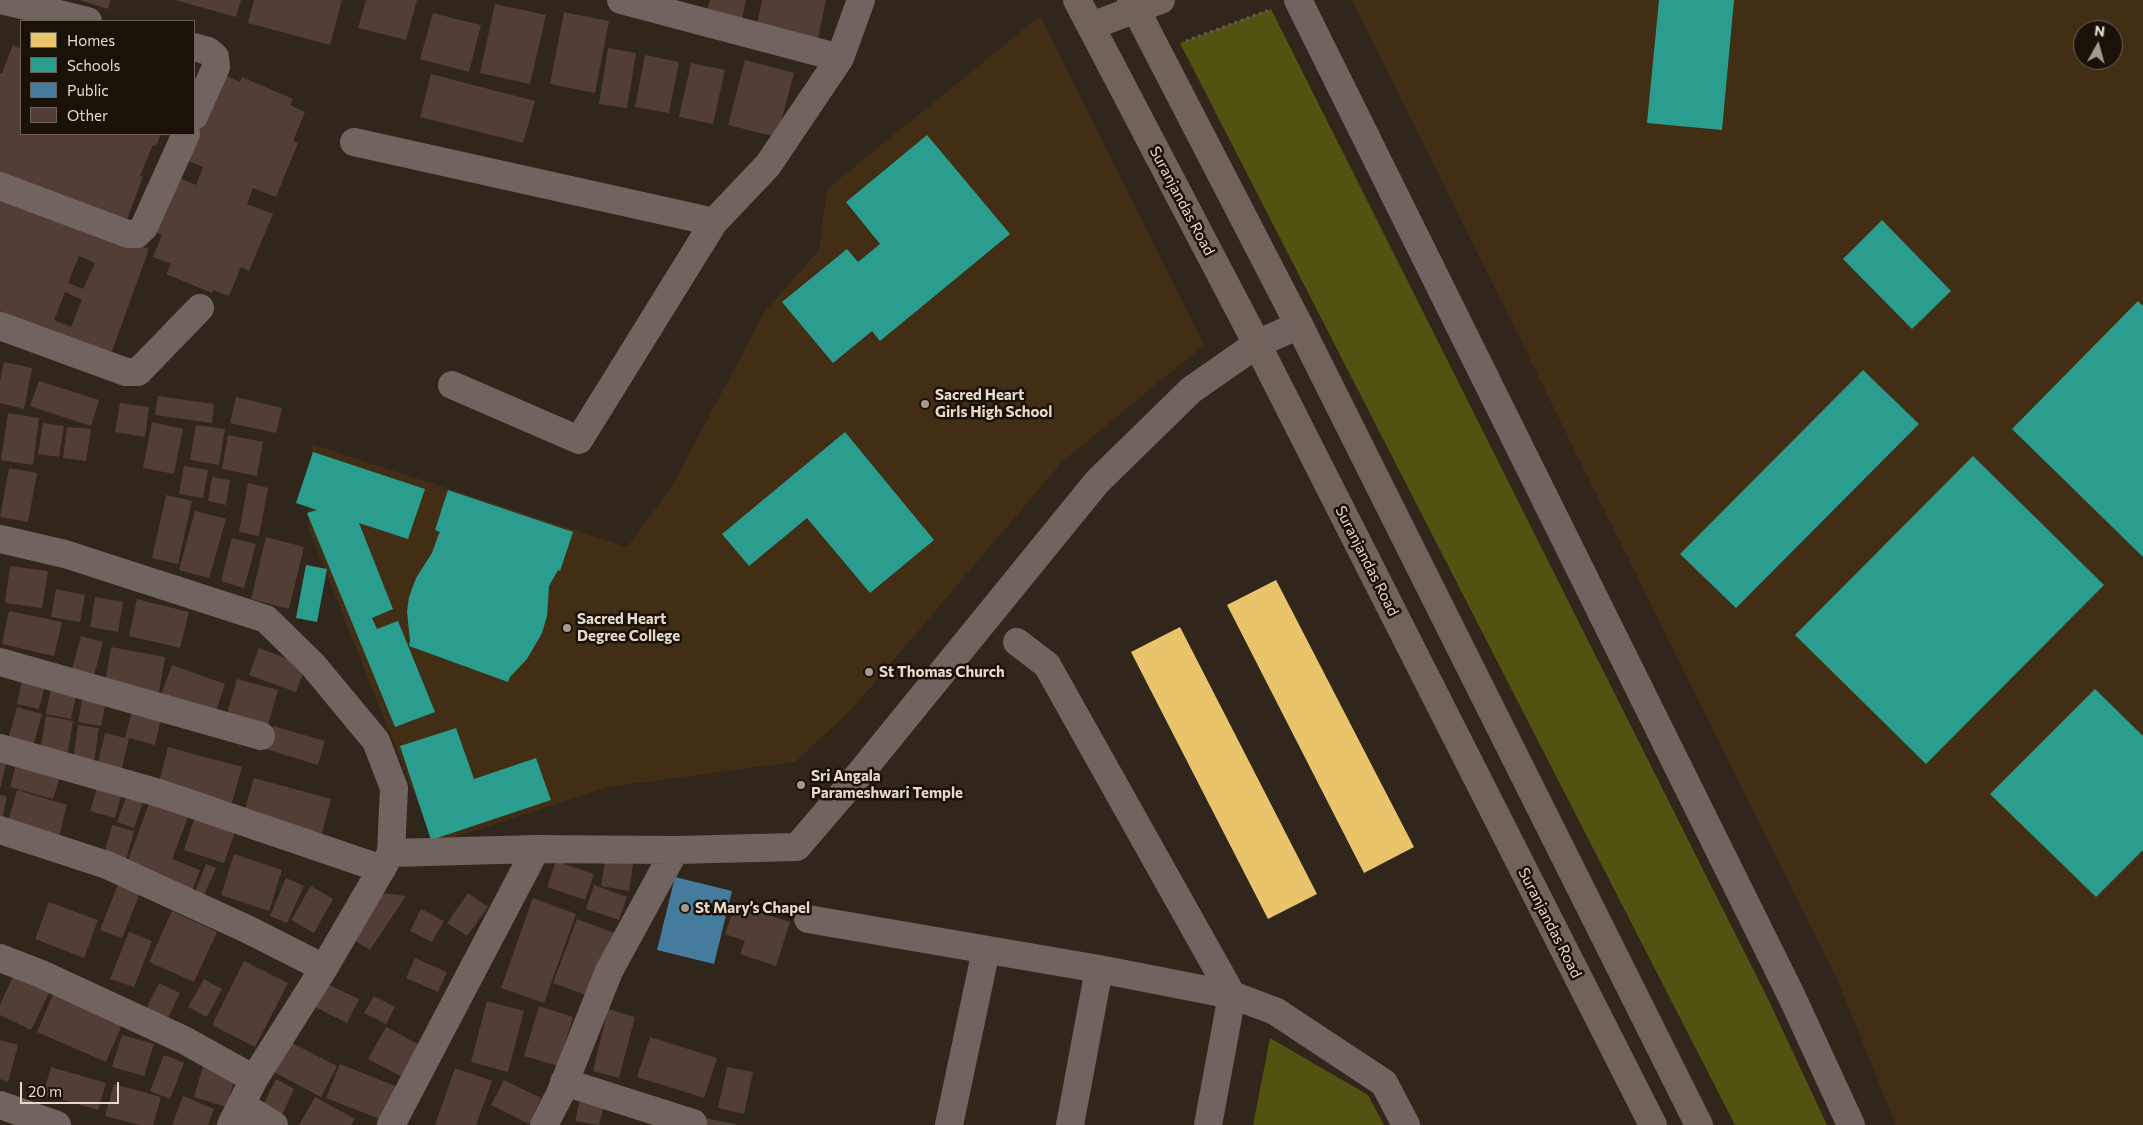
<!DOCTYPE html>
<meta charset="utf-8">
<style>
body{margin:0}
#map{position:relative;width:2143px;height:1125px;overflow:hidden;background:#30261b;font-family:Commissioner,sans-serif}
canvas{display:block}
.legend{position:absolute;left:20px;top:20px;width:175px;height:115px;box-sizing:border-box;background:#1a1209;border:1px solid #6b6257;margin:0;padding:6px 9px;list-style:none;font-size:15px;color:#e5d9cc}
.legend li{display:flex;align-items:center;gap:10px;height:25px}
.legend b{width:25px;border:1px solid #6b6257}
.north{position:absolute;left:2073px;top:20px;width:50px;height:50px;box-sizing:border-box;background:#1a1209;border:1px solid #6b6257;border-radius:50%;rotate:7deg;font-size:14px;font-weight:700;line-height:20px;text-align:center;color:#e5d9cc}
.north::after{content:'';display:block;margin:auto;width:18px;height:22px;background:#a69a8e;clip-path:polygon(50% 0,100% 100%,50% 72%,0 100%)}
.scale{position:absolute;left:20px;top:1082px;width:99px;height:22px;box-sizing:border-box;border:2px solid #e5d9cc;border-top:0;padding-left:6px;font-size:15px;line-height:18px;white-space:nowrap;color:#e5d9cc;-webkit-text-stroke:4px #1a1209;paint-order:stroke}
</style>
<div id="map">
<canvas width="2143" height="1125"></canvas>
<ul class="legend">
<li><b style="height:14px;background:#e9c46a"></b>Homes</li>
<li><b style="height:14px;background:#2a9d8f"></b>Schools</li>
<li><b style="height:14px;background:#457b9d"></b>Public</li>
<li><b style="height:14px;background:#523e37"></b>Other</li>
</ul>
<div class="north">N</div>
<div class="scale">20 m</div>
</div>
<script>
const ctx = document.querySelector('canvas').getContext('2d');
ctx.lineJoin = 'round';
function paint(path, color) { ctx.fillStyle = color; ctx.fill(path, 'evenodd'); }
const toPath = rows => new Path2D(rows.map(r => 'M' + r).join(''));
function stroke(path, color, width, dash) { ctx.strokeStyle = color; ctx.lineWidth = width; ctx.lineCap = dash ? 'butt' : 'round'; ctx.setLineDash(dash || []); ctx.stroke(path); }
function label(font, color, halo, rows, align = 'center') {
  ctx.font = font + ' Commissioner,sans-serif'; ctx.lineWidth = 5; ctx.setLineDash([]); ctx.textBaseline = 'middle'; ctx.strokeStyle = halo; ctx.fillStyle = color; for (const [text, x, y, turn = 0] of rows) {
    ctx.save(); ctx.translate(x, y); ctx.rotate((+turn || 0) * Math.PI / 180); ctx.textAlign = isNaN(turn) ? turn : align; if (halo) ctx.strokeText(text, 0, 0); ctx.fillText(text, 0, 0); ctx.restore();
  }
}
paint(toPath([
 [1352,0,2143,0,2143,1125,1896,1125,1841,988],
 [2083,30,2113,30,2113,60,2083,60],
 [1040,16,1204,345,1062,462,852,709,795,762,608,787,434,844,308,527,312,444,627,547,671,488,765,311,819,250,827,189]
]), '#422e14');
paint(toPath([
 [1271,9,1769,1001,1827,1125,1735,1125,1180,43],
 [1270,1038,1368,1095,1384,1125,1253,1125]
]), '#525211');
paint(toPath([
 [1276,580,1414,847,1364,873,1227,605],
 [1180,627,1317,894,1268,919,1131,652]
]), '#e9c46a');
paint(toPath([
 [1659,0,1734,0,1722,130,1647,123],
 [927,135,1010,234,880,341,872,331,833,363,782,302,847,249,858,262,880,244,846,202],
 [1882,220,1951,291,1912,329,1843,259],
 [2138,301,2143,306,2143,557,2012,429],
 [1863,370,1919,424,1736,608,1680,554],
 [845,432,934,540,870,593,807,518,749,566,722,534],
 [313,452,425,489,408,539,359,523,393,609,372,618,377,629,398,621,435,712,395,727,307,513,317,510,296,503],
 [1973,456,2104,585,1926,764,1795,635],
 [448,490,573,532,560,571,558,570,549,586,547,616,542,633,527,659,510,677,508,682,409,646,410,641,407,611,409,597,416,578,432,553,438,536,440,532,435,530],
 [306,565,327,569,317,622,296,618],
 [2095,689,2143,736,2143,850,2096,897,1990,794],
 [456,728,474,779,536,758,551,800,431,840,400,746]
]), '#2a9d8f');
paint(toPath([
 [675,877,732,891,714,964,657,950]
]), '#457b9d');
paint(toPath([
 [79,0,110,0,108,9],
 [175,0,241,0,236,17],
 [254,0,342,0,330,45,248,23],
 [366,0,417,0,406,40,358,28],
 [710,0,746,0,742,19,707,11],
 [762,0,826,0,818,38,757,25],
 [495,4,546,15,530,84,480,73],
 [564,12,609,21,595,93,550,84],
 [433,13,481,25,469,72,420,59],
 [13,45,21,49,21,134,161,134,156,146,153,145,140,176,143,177,126,222,0,172,0,73,2,73],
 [608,48,636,53,627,108,599,104],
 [645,55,679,62,669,113,635,107],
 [745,60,794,73,777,137,728,125],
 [691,63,725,70,713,124,679,117],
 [431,74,535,101,523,143,420,117],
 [224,75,240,82,242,77,293,99,290,105,305,112,293,141,298,143,276,197,253,188,247,204,273,214,249,271,241,267,229,296,213,290,212,293,166,274,171,264,153,257,162,235,152,230,175,176,196,185,203,167,181,158,191,136],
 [0,189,149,249,108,362,0,311],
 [79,256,95,263,83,289,68,283],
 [65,292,82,300,71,327,54,320],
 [4,362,32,368,24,409,0,403,0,381],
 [39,381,99,400,91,426,30,406],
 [158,396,214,404,212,423,155,415],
 [236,397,282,408,276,433,230,423],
 [120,403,149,407,145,437,115,432],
 [8,413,39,418,33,465,1,460],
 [152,422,183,429,174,474,143,468],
 [43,423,64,426,59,457,38,454],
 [196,425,225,429,219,465,190,460],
 [67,427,91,429,86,461,63,458],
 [228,435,263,442,257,476,222,469],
 [184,466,208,470,203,498,179,494],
 [9,468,37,473,28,522,0,517],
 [212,477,230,480,226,505,208,501],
 [248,483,268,488,259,536,239,532],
 [166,495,192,501,178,564,152,558],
 [195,511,226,519,209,578,179,570],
 [266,537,304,547,289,609,251,599],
 [232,538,256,544,244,588,221,581],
 [10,566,48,571,42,608,5,603],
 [56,589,85,595,80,622,51,617],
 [95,597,123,602,118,632,90,627],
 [137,599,189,612,180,648,129,636],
 [9,611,62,622,54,656,2,644],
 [81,636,103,642,93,679,71,673],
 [111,647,165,657,159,693,105,683],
 [259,648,306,666,296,692,249,675],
 [172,665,225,684,213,720,159,700],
 [237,679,278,690,266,732,225,721],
 [22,680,45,685,39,709,17,704],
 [51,687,77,692,71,719,46,714],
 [83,696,106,701,101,726,78,722],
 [17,707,42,714,32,750,7,743],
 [132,711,161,719,155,745,129,738,120,777,96,771,105,733,125,738],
 [46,716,73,721,67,756,40,752],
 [78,725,99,728,94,763,73,760],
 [273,726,325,741,318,765,266,749],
 [168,747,242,767,231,806,158,786],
 [0,760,6,762,1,787,0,787],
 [17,761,61,773,53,799,10,787],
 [254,778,331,799,321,837,243,815],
 [99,782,123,789,115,818,90,811],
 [17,790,67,805,58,840,7,825],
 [128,792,144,799,134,828,117,822],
 [0,795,7,796,1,826,0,826],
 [151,798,190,812,172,859,200,870,191,893,125,869],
 [196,813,237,826,224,863,184,850],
 [112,825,134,831,126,860,104,855],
 [234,854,282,870,269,911,221,895],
 [606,854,634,858,629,891,601,886],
 [556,861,594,874,585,900,547,887],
 [206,864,216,868,203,897,196,889],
 [286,878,304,886,287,923,270,916],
 [119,882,141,890,122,938,100,930],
 [594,885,627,897,619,920,586,909],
 [311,886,333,899,314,933,291,920],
 [374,892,406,896,370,950,346,935],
 [468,893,488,907,467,936,447,923],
 [533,898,576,914,544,1003,501,988],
 [49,902,98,920,84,958,35,939],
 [421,909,444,921,432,942,410,931],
 [749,909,790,922,776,966,740,954,745,941,725,934,733,911,747,915],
 [172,911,217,932,194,982,149,962],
 [577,919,617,934,594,998,553,983],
 [129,932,152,941,134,987,110,979],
 [415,958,447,972,438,992,406,978],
 [244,961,288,983,255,1047,212,1025],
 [15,972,51,989,31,1030,0,1015,0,1005],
 [204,979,222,989,207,1017,188,1007],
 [323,982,359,999,347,1023,311,1005],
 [159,983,180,993,166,1022,145,1011],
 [55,990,124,1020,106,1062,37,1032],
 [374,996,395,1007,386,1024,364,1013],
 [487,1001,524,1011,508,1072,471,1062],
 [539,1006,573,1017,558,1066,524,1056],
 [608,1009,635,1017,619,1078,593,1071],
 [386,1027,427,1049,410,1081,368,1059],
 [122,1035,154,1044,144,1076,112,1067],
 [650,1037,717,1058,704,1098,637,1077],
 [0,1040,18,1045,8,1082,0,1079],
 [286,1040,337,1066,321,1097,270,1070],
 [164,1055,184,1063,170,1099,150,1091],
 [340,1064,398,1087,385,1121,326,1098],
 [203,1066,236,1076,226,1107,194,1097],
 [51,1067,106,1083,98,1110,43,1094],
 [727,1067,753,1072,744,1114,718,1108],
 [455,1068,492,1081,476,1125,435,1125],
 [276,1079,294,1089,279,1121,260,1111],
 [504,1080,541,1098,529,1124,491,1105],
 [114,1084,161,1097,153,1125,140,1125,105,1116],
 [583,1089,607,1096,599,1125,575,1121],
 [183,1096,214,1109,208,1125,172,1125],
 [315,1097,355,1119,351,1125,299,1125],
 [705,1118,736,1124,736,1125,704,1125]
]), '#523e37');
stroke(toPath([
 [1186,41,1269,10]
]), '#675d57', 3, [2.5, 4]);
stroke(toPath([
 [1,0,88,21],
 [621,0,840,58],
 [194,47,208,51,215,57,216,67,194,116],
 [354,142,714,222],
 [0,186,128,234,137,234,144,227,186,134],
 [0,326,126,372,138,372,200,308],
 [452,385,579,440,714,222,768,165,840,58,861,0],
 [0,539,65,554,266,619,313,665,376,741,394,788,391,853],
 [1017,642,1047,665,1232,995,1208,1125],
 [0,662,261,736],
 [0,748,159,793,382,869],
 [0,830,107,865,247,929,324,968],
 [808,919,1099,969,1232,995,1275,1011,1384,1083,1406,1125],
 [0,958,39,973,184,1040,254,1079],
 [564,1082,693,1123],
 [0,1105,57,1125],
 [241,1105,274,1125],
 [231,1125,254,1079,324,968,391,853,536,849,675,850,797,847,857,777,1097,482,1191,390,1257,344,1299,325],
 [391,1125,536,849],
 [544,1125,560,1094,609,971,675,850],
 [949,1125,986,950],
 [1070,1125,1099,969]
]), '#71635f', 28);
stroke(toPath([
 [1298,0,1792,997,1851,1125]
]), '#71635f', 28);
stroke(toPath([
 [1077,0,1257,344,1653,1125],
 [1131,0,1299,325,1699,1125],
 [1091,26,1161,0]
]), '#72625c', 28);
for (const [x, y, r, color] of [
 [925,404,5,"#a69a8e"],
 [567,628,5,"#a69a8e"],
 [869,672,5,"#a69a8e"],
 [801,785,5,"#a69a8e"],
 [685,908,5,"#a69a8e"]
]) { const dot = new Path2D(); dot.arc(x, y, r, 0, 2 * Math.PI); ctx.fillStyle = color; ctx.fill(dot); stroke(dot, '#1a1209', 2); }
label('15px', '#e5d9cc', '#1a1209', [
 ["Suranjandas Road",1182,201,62],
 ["Suranjandas Road",1367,561,63],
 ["Suranjandas Road",1550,923,63]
]);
label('bold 15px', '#e5d9cc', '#1a1209', [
 ["Sacred Heart",935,395],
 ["Girls High School",935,412],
 ["Sacred Heart",577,619],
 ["Degree College",577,636],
 ["St Thomas Church",879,672],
 ["Sri Angala",811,776],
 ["Parameshwari Temple",811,793],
 ["St Mary’s Chapel",695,908]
], 'left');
</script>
